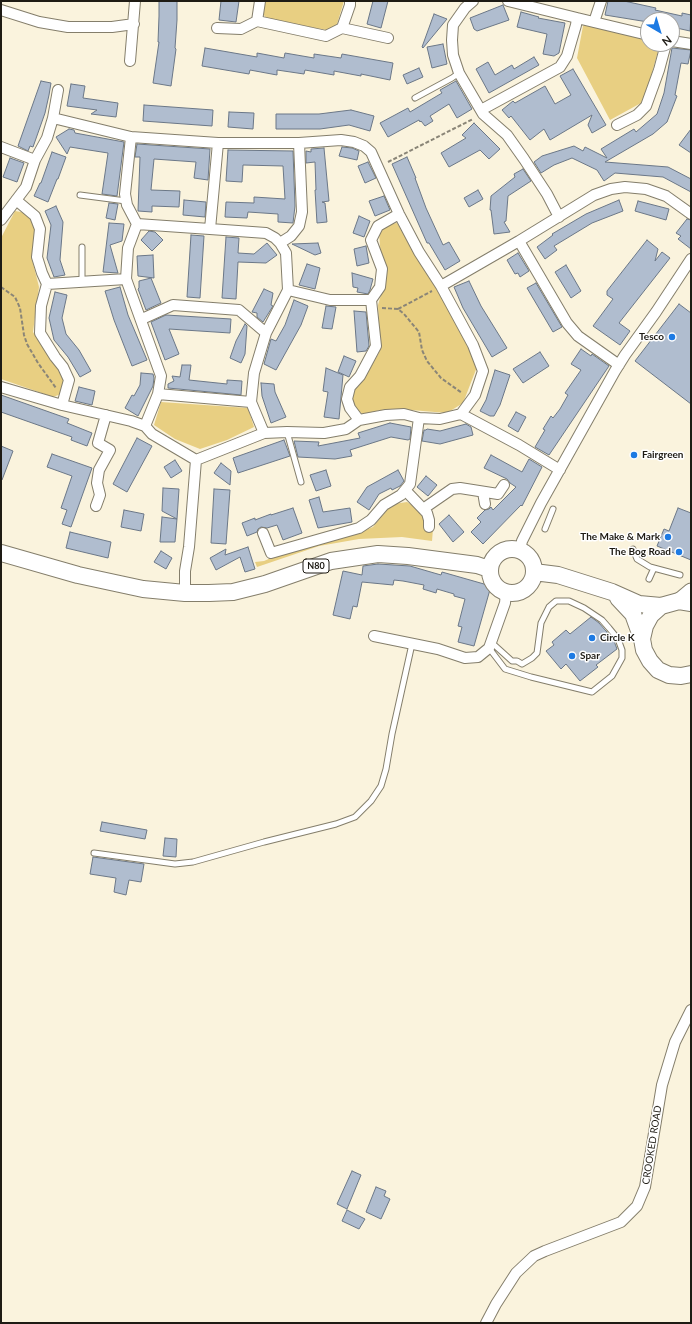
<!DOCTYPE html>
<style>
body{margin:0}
#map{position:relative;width:692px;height:1324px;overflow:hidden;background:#faf3dd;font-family:Lato,sans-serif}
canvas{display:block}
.frame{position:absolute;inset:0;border:2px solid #1e1b14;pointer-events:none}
.north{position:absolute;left:640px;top:12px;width:40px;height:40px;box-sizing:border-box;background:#fff;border:1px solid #a5a4a1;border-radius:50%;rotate:142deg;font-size:11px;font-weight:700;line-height:16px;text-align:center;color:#1e1b14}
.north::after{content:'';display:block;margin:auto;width:14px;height:18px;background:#1d7ae3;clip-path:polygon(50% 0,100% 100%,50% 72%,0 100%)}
</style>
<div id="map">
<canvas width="692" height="1324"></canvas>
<div class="frame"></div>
<div class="north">N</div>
</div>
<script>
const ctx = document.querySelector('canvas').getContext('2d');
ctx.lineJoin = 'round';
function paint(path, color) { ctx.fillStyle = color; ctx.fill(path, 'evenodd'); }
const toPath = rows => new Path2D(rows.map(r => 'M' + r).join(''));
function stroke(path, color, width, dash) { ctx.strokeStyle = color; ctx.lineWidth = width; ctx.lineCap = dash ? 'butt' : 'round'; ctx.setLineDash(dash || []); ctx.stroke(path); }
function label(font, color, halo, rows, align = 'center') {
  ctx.font = font + ' Lato,sans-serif'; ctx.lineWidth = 3; ctx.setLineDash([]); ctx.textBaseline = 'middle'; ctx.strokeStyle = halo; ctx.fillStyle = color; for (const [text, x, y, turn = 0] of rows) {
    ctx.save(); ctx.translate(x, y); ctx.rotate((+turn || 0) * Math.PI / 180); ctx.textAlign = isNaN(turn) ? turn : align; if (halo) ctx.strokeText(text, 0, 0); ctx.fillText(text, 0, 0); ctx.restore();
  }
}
paint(toPath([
 [265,1,344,1,337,24,335,27,327,30,268,20,263,14],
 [587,23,648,39,648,44,660,44,648,87,641,103,610,120,577,58,583,26],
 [15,211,27,213,34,220,35,231,32,259,39,287,33,332,65,379,61,394,53,397,1,379,1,238],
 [397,223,471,347,477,367,463,403,447,413,399,409,381,410,363,414,357,410,353,404,353,397,354,389,363,381,380,351,378,305,383,288,379,232,389,224],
 [161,402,248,408,254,427,227,440,200,449,175,439,154,425],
 [407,502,420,510,433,529,432,541,402,537,359,539,319,546,257,567,255,562,264,561,287,551,361,532,373,527,388,509,394,504]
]), '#e8cf82');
const building = toPath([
 [159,1,177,1,177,20,175,48,176,49,171,86,153,83,159,42,158,42,159,16,159,1],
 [221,1,239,1,236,22,219,20,221,1],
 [373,1,388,1,381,28,367,24,373,1],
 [608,1,624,1,656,8,655,10,682,16,682,13,691,15,690,31,672,27,672,20,648,20,648,22,605,15,608,1],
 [503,5,509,20,477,31,474,29,470,18,503,5],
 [521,12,539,17,538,18,565,23,559,53,554,56,543,54,547,34,517,27,521,12],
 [434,14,447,19,423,48,422,47,434,14],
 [443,44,447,64,432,68,427,47,443,44],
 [205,48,257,57,257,53,284,58,285,53,314,58,314,54,341,58,342,54,393,63,390,80,361,74,361,76,334,71,334,75,305,70,304,74,277,70,277,75,250,70,249,74,202,66,205,48],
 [672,48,691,50,688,64,681,63,675,95,677,96,667,122,653,134,605,162,668,167,691,179,691,192,663,177,615,173,604,181,597,170,572,158,554,165,541,173,534,162,542,156,574,146,583,151,585,147,607,158,601,149,634,129,636,132,657,114,664,93,672,48],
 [534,57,539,65,489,93,476,69,488,62,495,75,512,65,514,69,534,57],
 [419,68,423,77,407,84,403,75,419,68],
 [573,69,606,125,592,133,588,125,592,115,550,140,544,129,530,140,511,116,509,118,502,110,513,101,515,103,545,86,555,104,571,95,560,76,573,69],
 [41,81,51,83,49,95,45,113,33,147,30,146,28,151,18,146,41,81],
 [456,81,472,109,457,118,449,104,430,116,433,121,425,126,421,121,420,122,419,120,388,137,380,123,408,108,410,112,442,93,440,90,456,81],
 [71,84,85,86,83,98,118,103,116,117,91,114,97,110,67,106,71,84],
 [144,105,213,110,212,126,143,121,144,105],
 [351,110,374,116,370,131,349,125,320,129,276,129,276,114,319,114,351,110],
 [229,112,254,113,253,129,228,127,229,112],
 [474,123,500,149,489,159,480,150,449,167,441,153,466,138,462,135,474,123],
 [69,129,74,130,75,133,124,142,117,196,102,194,108,153,70,147,67,154,56,137,69,129],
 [691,129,691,153,679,145,691,129],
 [137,144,210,149,208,180,194,178,196,162,154,159,151,190,180,191,179,207,152,206,152,212,138,211,140,157,135,157,137,144],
 [342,147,352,148,359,151,357,160,339,156,342,147],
 [324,148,329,201,322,202,325,203,327,222,317,223,315,190,316,190,315,162,306,163,306,151,311,152,311,149,324,148],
 [228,150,293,151,295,206,293,223,278,222,278,214,248,212,247,218,225,217,226,202,254,203,254,197,285,199,283,166,243,165,242,182,226,181,228,150],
 [52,152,66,157,58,179,57,179,48,202,34,196,40,183,41,183,52,152],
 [407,157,416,178,415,178,426,208,443,245,449,242,460,261,445,270,429,243,427,243,392,164,407,157],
 [10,158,24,163,17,182,3,177,10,158],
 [368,162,376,178,365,183,358,166,368,162],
 [523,169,531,181,508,196,506,221,504,222,510,232,494,234,491,210,490,210,491,196,515,177,514,174,523,169],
 [478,190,483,199,469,207,464,198,478,190],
 [384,196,390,210,375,216,369,201,384,196],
 [184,200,206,202,205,217,183,215,184,200],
 [619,200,623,211,592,223,554,246,557,250,545,259,537,247,553,235,552,234,586,214,619,200],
 [638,201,669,209,666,220,635,211,638,201],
 [109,203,118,204,115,220,106,218,109,203],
 [56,206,63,222,60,260,65,275,54,277,47,258,51,225,45,211,56,206],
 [359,216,370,221,364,237,353,233,359,216],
 [687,219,691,220,691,249,678,239,681,236,676,233,687,219],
 [109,223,124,224,122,241,110,245,118,273,103,272,109,223],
 [149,231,155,232,163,240,152,251,141,240,149,231],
 [191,235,204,236,200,298,187,297,191,235],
 [226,237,239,238,238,253,254,254,267,243,277,255,266,263,238,262,236,299,222,298,226,237],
 [647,240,658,249,655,261,662,252,670,258,619,323,630,331,620,345,593,326,613,299,607,295,607,291,647,240],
 [318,243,321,253,315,255,292,244,318,243],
 [366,246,369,263,357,266,354,249,366,246],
 [518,253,529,271,520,277,518,273,515,274,507,260,518,253],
 [153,255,154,278,138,276,137,256,153,255],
 [307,264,320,268,315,289,299,285,307,264],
 [566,265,581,291,571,298,555,272,566,265],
 [352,273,373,279,370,290,368,294,357,292,358,288,353,287,352,273],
 [151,278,161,303,146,310,138,289,139,288,139,281,151,278],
 [469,281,481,306,507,348,492,357,463,308,454,287,469,281],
 [536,283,562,327,553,332,527,288,536,283],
 [120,287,128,315,147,360,132,366,114,320,105,291,120,287],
 [264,289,273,293,271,305,273,306,263,322,257,317,257,313,252,312,264,289],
 [55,292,67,295,62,318,66,334,79,350,91,371,80,377,68,357,54,340,49,318,55,292],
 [294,300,308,306,301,325,276,370,264,364,271,339,276,341,285,325,294,300],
 [679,304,691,313,691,404,635,361,679,304],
 [326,306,336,307,332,329,322,328,326,306],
 [354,311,366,312,369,346,366,351,357,352,354,311],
 [166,315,231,319,230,333,169,329,179,354,165,360,151,322,166,315],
 [245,324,247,326,245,354,241,363,230,358,236,341,245,324],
 [581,349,591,356,592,354,609,366,549,455,535,447,545,430,543,429,551,416,553,418,560,409,568,395,565,393,581,370,571,364,581,349],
 [540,352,549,366,523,383,513,369,540,352],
 [344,356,356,361,349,377,338,372,344,356],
 [182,365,191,365,189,380,227,384,227,380,242,381,241,395,168,388,168,384,174,381,172,376,180,377,182,365],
 [326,368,343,375,339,419,324,417,328,392,323,391,326,368],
 [495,370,510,375,500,405,494,416,490,416,480,411,486,400,495,370],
 [141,373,153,374,154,378,153,386,138,416,125,408,132,395,134,396,140,385,141,373],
 [261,383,274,384,275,392,286,417,271,423,262,396,261,383],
 [79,387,95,391,92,405,75,401,79,387],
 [1,395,69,419,67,423,92,433,87,446,71,440,72,437,1,412,1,395],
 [516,412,526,417,518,432,508,426,516,412],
 [390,423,411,427,410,439,408,440,391,437,350,450,352,456,335,459,298,457,294,441,319,442,318,446,360,438,358,433,390,423],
 [466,424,471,427,473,435,440,444,422,441,424,430,426,430,427,429,440,431,466,424],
 [137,438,152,446,127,492,113,484,137,438],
 [284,440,290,456,238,473,233,458,284,440],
 [1,446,13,451,2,480,1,479,1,446],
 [52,454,92,468,71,527,62,524,67,510,61,508,72,476,47,467,52,454],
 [491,455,522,472,529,459,542,467,522,506,521,505,483,544,471,532,481,522,477,518,485,510,489,509,491,507,493,510,516,487,510,483,507,479,484,468,491,455],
 [175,460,182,471,171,478,164,467,175,460],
 [221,463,231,471,230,485,214,473,221,463],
 [326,470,331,486,316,491,310,475,326,470],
 [398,470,404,481,400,486,392,490,391,488,379,494,369,510,357,502,367,487,398,470],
 [426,476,437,485,428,496,417,487,426,476],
 [163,488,179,489,177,519,162,511,163,488],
 [214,489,230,490,226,544,211,543,214,489],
 [319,497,323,512,350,508,352,522,318,528,309,500,319,497],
 [293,508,302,533,283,540,277,525,267,528,261,527,258,529,257,532,247,536,242,523,255,518,255,520,271,514,271,515,293,508],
 [678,508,691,513,691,560,657,546,664,529,669,531,678,508],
 [124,510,144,514,141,531,121,527,124,510],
 [449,515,464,532,453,542,439,524,449,515],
 [162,517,177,519,175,542,160,542,162,517],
 [70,532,111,542,108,558,66,548,70,532],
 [248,547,255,569,245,572,240,557,216,570,210,558,226,549,225,555,248,547],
 [161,551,172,558,166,569,154,562,161,551],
 [378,564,410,566,441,575,442,572,491,586,474,646,458,642,462,627,458,626,465,599,454,596,454,594,437,589,436,593,423,589,424,585,403,581,394,580,393,585,362,582,357,607,353,606,350,619,333,615,343,571,362,575,363,566,378,564],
 [591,617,599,623,606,631,614,641,617,649,596,665,598,667,580,681,566,664,561,669,546,651,554,645,552,642,566,630,570,634,591,617],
 [102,822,147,830,145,839,100,831,102,822],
 [165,838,177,839,176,857,163,856,165,838],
 [93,857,144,864,141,882,129,880,126,895,114,892,116,878,90,874,93,857],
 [352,1171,361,1175,347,1209,337,1204,352,1171],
 [376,1187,386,1191,384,1196,390,1199,381,1219,366,1212,376,1187],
 [347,1210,365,1219,359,1229,342,1221,347,1210]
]);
paint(building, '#b0bdcf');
stroke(building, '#6b7787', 1);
const lane = toPath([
 [415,98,452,78,459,73],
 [80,195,126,201],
 [82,282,82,247],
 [287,432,301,482],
 [545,529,553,509],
 [633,549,637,559,650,567,680,575],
 [649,579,654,568],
 [489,648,505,669,531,677,592,692,612,676,622,658,622,650,618,639,609,628,602,620,584,608,569,601,556,601,549,607,541,623,537,653,532,658,522,664,517,661,512,661,491,642],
 [94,853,175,864,193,862,264,842,336,824,355,817,371,801,381,786,386,769,392,734,412,644]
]);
const street = toPath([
 [260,1,257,21,326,36,342,28,388,38],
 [473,1,465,8,453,25,452,40,453,55,459,73,483,114,507,135,524,159,547,194,559,217],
 [1,10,39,22,68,27,112,27,134,24],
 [577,18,648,35],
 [594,22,601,1],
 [217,28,241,29,257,21],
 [342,28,350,5,350,1],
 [672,41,691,44],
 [130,61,135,1],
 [481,110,560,67,567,56,576,25,577,18,508,1],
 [53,118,131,137,218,143,299,143,341,140,354,142,364,146,371,152,399,214,419,252,441,286,473,345,483,371,475,395,461,414,519,445,560,470],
 [617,125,637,115,646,106,659,70,666,44],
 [131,137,125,194,127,205,137,224,128,248,126,279,161,376,158,394,145,426],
 [1,147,35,160],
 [16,200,35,216,40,229,37,257,42,273,47,284,41,306,40,333,55,357,63,367,69,380,62,405],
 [1,220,26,187,35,160,47,138,53,118,58,90],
 [137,224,210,229,218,143],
 [210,229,266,233,275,238,280,243],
 [519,241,567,323,578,336,619,365],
 [47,284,126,279],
 [441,286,519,241,594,195,611,189,625,187,646,189,666,196,691,214],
 [288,290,330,300,371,300],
 [142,319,173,305,239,310,266,333],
 [1,387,62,405,131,421,145,426,152,434,196,460],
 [158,394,251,402],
 [359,420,350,408,347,399,350,387,360,376,376,346,371,300,380,287,382,269,371,240,378,226,399,214],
 [264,433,287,432,324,433,346,429,359,420,386,415,404,414,419,418,440,419,461,414],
 [196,460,264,433,251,402,254,373,266,333,288,290,286,253,280,243,291,236,299,226,302,212,299,143],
 [405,490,427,513,429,520,429,527],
 [483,492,485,504],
 [96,506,100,495,97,483,99,470,110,450,98,443,106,415],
 [423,509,452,489,460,488,498,494,504,485],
 [263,533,271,553,359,528,371,520,384,505,401,495,410,484,419,418],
 [520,550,522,541,541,503,615,371,625,355,656,312,691,259],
 [185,593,185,571,189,547,196,460],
 [374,636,438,649,465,658,478,657,489,648,505,603,506,593],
 [486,1323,496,1304,516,1273,534,1256,545,1251,621,1222,637,1206,645,1187,662,1085,675,1042,691,1010]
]);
const secondary = toPath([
 [679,601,691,591]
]);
const primary = toPath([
 '490 571a22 22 0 1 1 44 0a22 22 0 1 1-44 0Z',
 [1,553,78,575,143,589,185,593,209,593,233,592,265,584,331,561,378,554,408,556,477,565,489,569],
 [534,572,558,575,612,592,639,604,661,606],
 [618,598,633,614,642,639],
 [691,603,679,601,661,606,651,615,645,626,642,639,644,650,650,661,658,670,669,675,681,676,691,674]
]);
stroke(lane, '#847e6b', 7);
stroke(street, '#847e6b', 12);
stroke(secondary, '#847e6b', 17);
stroke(primary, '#847e6b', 18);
stroke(toPath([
 [388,162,473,119],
 [1,287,15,297,20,308,24,335,27,344,38,363,56,388],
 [382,308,398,309,404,314,419,332,422,350,427,361,441,378,462,393],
 [398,309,432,291]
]), '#8a8577', 2, [4, 2]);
stroke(lane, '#fff', 5);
stroke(street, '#fff', 10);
stroke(secondary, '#fff', 15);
stroke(primary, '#fff', 16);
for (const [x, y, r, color] of [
 [672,337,4,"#1d7ae3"],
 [634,455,4,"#1d7ae3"],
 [668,537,4,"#1d7ae3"],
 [679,552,4,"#1d7ae3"],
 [592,638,4,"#1d7ae3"],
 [572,656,4,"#1d7ae3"]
]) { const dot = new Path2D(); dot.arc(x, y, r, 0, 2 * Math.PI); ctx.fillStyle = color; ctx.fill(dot); stroke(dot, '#fff', 1.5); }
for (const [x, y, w] of [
 [316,566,26]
]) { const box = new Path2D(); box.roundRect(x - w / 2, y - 7, w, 14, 3); ctx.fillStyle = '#fff'; ctx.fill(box); stroke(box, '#1e1b14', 1); }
label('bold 9px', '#1e1b14', null, [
 ["N80",316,566]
]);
label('bold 10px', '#1e1b14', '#fff', [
 ["Tesco",664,337],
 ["Fairgreen",642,455,"left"],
 ["The Make & Mark",660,537],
 ["The Bog Road",671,552],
 ["Circle K",600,638,"left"],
 ["Spar",580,656,"left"]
], 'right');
label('10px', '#1e1b14', '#fff', [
 ["CROOKED ROAD",652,1145,-81]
]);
</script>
